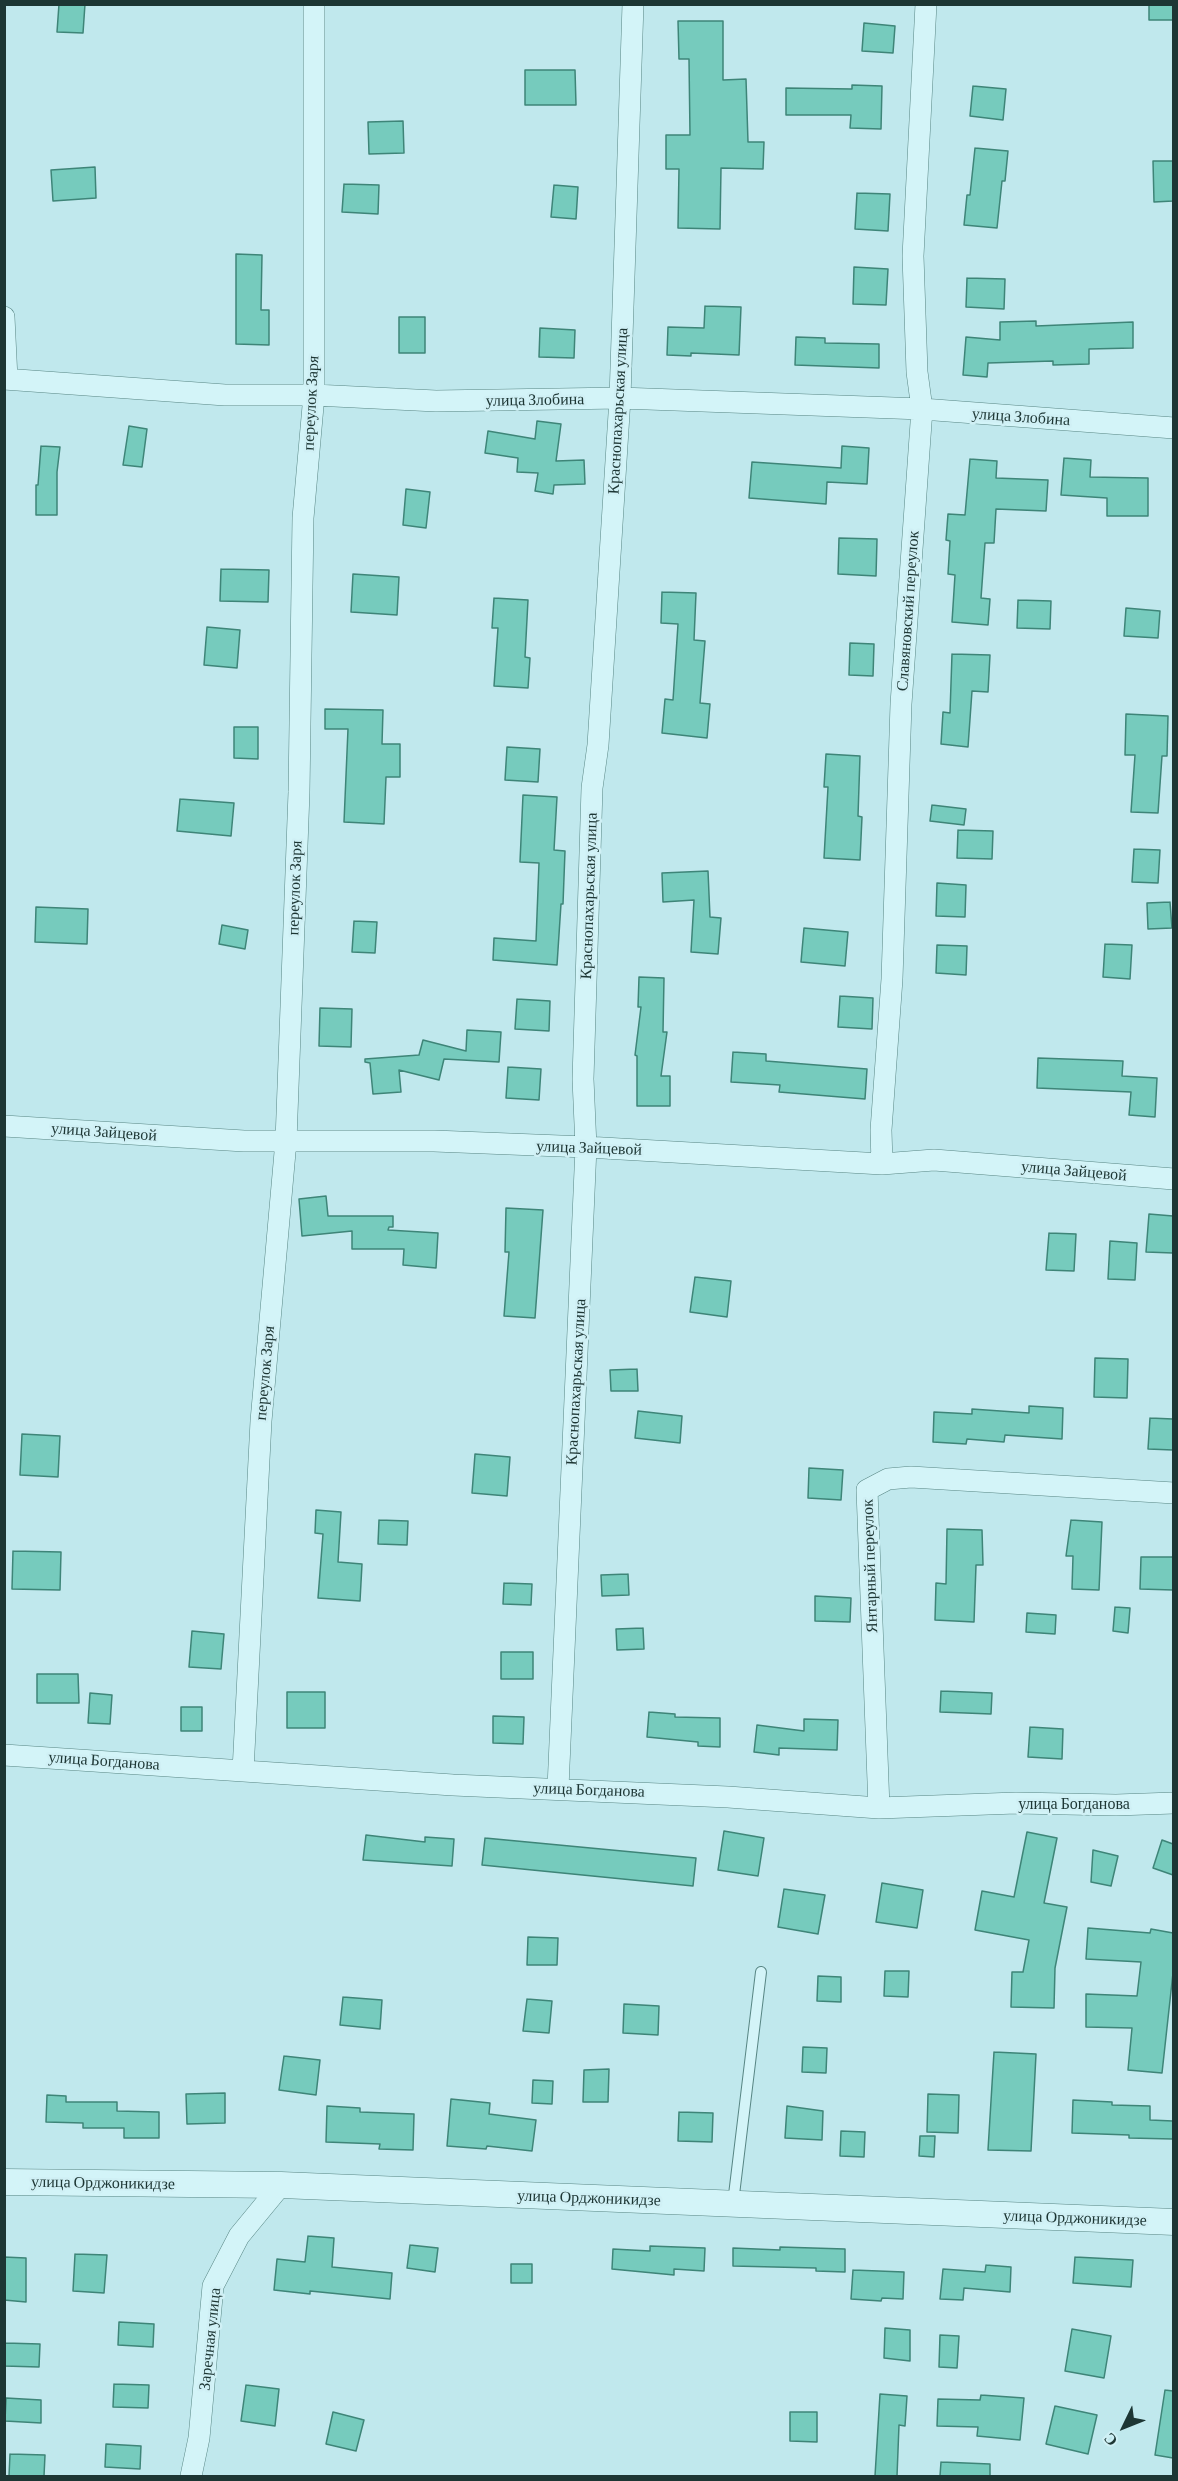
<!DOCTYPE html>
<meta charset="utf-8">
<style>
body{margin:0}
#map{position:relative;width:1178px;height:2481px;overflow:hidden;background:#c0e8ed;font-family:"Crimson Pro",serif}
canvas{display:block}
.frame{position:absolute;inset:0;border:6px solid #1d3634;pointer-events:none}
.north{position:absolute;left:1094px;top:2397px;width:60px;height:60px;-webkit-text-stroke:4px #d0f0f5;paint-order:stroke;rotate:227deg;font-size:16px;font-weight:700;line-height:24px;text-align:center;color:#1d3634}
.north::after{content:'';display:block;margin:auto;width:21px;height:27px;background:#1d3634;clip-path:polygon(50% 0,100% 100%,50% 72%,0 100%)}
</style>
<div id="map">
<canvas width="1178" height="2481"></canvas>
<div class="frame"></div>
<div class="north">С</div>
</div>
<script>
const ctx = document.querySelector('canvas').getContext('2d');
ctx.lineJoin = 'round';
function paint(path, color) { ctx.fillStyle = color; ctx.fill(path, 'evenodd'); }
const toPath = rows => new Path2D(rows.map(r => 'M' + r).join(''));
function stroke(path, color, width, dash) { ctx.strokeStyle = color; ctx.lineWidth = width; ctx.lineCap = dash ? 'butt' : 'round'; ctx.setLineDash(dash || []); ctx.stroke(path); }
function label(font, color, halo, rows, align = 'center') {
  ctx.font = font + ' "Crimson Pro",serif'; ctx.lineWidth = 5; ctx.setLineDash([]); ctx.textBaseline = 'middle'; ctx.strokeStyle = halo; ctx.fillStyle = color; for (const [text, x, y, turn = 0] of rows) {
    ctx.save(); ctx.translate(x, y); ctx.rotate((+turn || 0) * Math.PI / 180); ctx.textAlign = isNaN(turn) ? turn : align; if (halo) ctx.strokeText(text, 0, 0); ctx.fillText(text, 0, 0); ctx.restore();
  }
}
const building = toPath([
 [59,4,85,4,83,33,57,32,59,4],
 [1149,4,1173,4,1173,20,1149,20,1149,4],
 [678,21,723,21,723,80,746,79,748,142,764,142,763,169,721,168,720,229,678,228,679,169,666,169,666,135,690,135,689,59,679,59,678,21],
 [864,23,895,26,893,53,862,51,864,23],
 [525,70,575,70,576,105,525,105,525,70],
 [852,85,882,86,881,129,850,128,851,115,786,115,786,88,852,89,852,85],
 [973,86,1006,89,1003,120,970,116,973,86],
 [403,121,404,153,369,154,368,122,403,121],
 [975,148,1008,151,1005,181,1002,181,997,228,964,225,967,195,970,195,975,148],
 [1153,161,1173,161,1173,201,1154,202,1153,161],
 [95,167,96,198,53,201,51,170,95,167],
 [344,184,379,185,378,214,342,212,344,184],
 [554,185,578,187,576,219,551,217,554,185],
 [857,193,890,194,888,231,855,229,857,193],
 [236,254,262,255,261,310,269,310,269,345,236,344,236,254],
 [854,267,888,269,886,305,853,304,854,267],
 [967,278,1005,279,1004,309,966,307,967,278],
 [705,306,741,307,739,355,691,353,691,356,667,355,668,327,704,328,705,306],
 [399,317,425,317,425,353,399,353,399,317],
 [1036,321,1036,326,1133,322,1133,348,1089,349,1089,364,1053,365,1053,361,988,363,987,377,963,375,966,337,1000,340,1000,322,1036,321],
 [540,328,575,330,574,358,539,357,540,328],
 [796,337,825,338,825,343,879,344,879,368,795,365,796,337],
 [537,421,561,424,556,461,584,460,585,484,554,485,553,494,535,491,538,473,517,472,518,458,485,453,488,431,535,439,537,421],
 [129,426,147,429,142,467,123,465,129,426],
 [41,446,60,447,57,472,57,515,36,515,36,485,38,485,41,446],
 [842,446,869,448,867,484,827,482,826,504,749,498,752,462,841,468,842,446],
 [1064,458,1091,460,1090,477,1148,478,1148,516,1107,516,1107,498,1061,495,1064,458],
 [970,459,997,461,996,478,1048,480,1046,511,996,509,994,543,985,543,981,598,990,599,988,625,952,622,955,575,948,574,950,541,946,540,948,514,965,515,970,459],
 [406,489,430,492,426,528,403,525,406,489],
 [839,538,877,539,876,576,838,574,839,538],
 [221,569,269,570,268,602,220,601,221,569],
 [353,574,399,577,397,615,351,612,353,574],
 [662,592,696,593,694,640,705,641,700,703,710,704,707,738,662,733,665,699,673,700,678,624,661,623,662,592],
 [494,598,528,600,525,657,530,658,528,688,494,686,498,628,492,628,494,598],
 [1018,600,1051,601,1050,629,1017,628,1018,600],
 [1126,608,1160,611,1158,638,1124,636,1126,608],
 [207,627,240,630,237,668,204,665,207,627],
 [850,643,874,644,873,676,849,675,850,643],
 [952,654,990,655,988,692,972,691,968,747,941,744,943,712,950,713,952,654],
 [325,709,383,710,382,744,400,744,400,777,386,777,384,824,344,822,348,729,325,729,325,709],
 [1126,714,1168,716,1167,756,1162,756,1158,813,1131,812,1135,755,1125,755,1126,714],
 [234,727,258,727,258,759,234,758,234,727],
 [507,747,540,749,538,782,505,780,507,747],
 [826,754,860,756,858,816,862,817,860,860,824,858,828,787,824,787,826,754],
 [523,795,557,797,554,850,565,851,563,904,561,904,557,965,493,960,494,938,536,941,539,863,520,862,523,795],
 [180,799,234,803,231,836,177,831,180,799],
 [932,805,966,809,964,825,930,821,932,805],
 [958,830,993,831,992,859,957,858,958,830],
 [1134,849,1160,850,1158,883,1132,882,1134,849],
 [708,871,710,917,721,918,718,954,691,952,694,900,663,902,662,873,708,871],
 [937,883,966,885,965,917,936,916,937,883],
 [1170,902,1172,928,1148,929,1147,903,1170,902],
 [36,907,88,909,87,944,35,942,36,907],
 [354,921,377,922,375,953,352,952,354,921],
 [222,925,248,930,245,949,219,944,222,925],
 [804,928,848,932,845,966,801,962,804,928],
 [1105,944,1132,945,1130,979,1103,977,1105,944],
 [937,945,967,946,966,975,936,973,937,945],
 [639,977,664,978,663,1032,667,1032,661,1076,670,1076,670,1106,637,1106,637,1056,635,1055,641,1007,638,1007,639,977],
 [840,996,873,998,872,1029,838,1027,840,996],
 [517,999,550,1001,549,1031,515,1029,517,999],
 [320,1008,352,1009,351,1047,319,1046,320,1008],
 [467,1030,501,1032,499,1062,444,1059,439,1080,399,1070,401,1092,373,1094,370,1063,365,1062,365,1059,419,1055,423,1040,466,1051,467,1030],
 [733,1052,766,1054,766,1061,867,1069,865,1099,779,1092,780,1085,731,1082,733,1052],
 [1038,1058,1123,1061,1122,1076,1157,1078,1155,1117,1129,1115,1131,1092,1037,1088,1038,1058],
 [508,1067,541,1069,539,1100,506,1098,508,1067],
 [326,1196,328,1216,393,1216,393,1227,389,1227,388,1230,438,1233,436,1268,403,1265,404,1249,352,1249,352,1231,302,1236,299,1199,326,1196],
 [506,1208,543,1210,535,1318,504,1316,509,1252,505,1252,506,1208],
 [1149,1214,1173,1216,1173,1253,1146,1252,1149,1214],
 [1049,1233,1076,1234,1074,1271,1046,1270,1049,1233],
 [1110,1241,1137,1243,1135,1280,1108,1279,1110,1241],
 [695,1277,731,1281,727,1317,690,1312,695,1277],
 [1095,1358,1128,1359,1127,1398,1094,1397,1095,1358],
 [637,1369,638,1391,611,1391,610,1370,637,1369],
 [1029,1406,1063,1408,1062,1439,1005,1435,1004,1442,967,1439,966,1444,933,1442,934,1412,972,1414,972,1409,1029,1413,1029,1406],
 [638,1411,682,1416,680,1443,635,1438,638,1411],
 [1150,1418,1173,1419,1173,1450,1148,1449,1150,1418],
 [22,1434,60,1436,58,1477,20,1475,22,1434],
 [475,1454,510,1457,507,1496,472,1493,475,1454],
 [809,1468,843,1470,841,1500,808,1498,809,1468],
 [316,1510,341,1512,338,1562,362,1564,360,1601,318,1598,323,1534,315,1533,316,1510],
 [379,1520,408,1521,407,1545,378,1544,379,1520],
 [1071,1520,1102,1522,1099,1590,1072,1589,1073,1556,1066,1556,1071,1520],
 [947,1529,982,1530,983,1565,976,1565,974,1622,935,1620,936,1583,946,1584,947,1529],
 [13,1551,61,1552,60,1590,12,1589,13,1551],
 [1141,1557,1173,1557,1173,1590,1140,1589,1141,1557],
 [628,1574,629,1595,602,1596,601,1575,628,1574],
 [504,1583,532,1584,531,1605,503,1604,504,1583],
 [815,1596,851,1598,850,1622,815,1621,815,1596],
 [1115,1607,1130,1608,1128,1633,1113,1631,1115,1607],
 [1027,1613,1056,1615,1055,1634,1026,1632,1027,1613],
 [643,1628,644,1649,617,1650,616,1629,643,1628],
 [192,1631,224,1634,221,1669,189,1667,192,1631],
 [501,1652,533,1652,533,1679,501,1679,501,1652],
 [37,1674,78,1674,79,1703,37,1703,37,1674],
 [941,1691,992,1693,991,1714,940,1712,941,1691],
 [287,1692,325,1692,325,1728,287,1728,287,1692],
 [90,1693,112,1695,110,1724,88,1723,90,1693],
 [181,1707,202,1707,202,1731,181,1731,181,1707],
 [649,1712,675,1714,675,1717,720,1718,720,1747,698,1746,698,1742,647,1737,649,1712],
 [493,1716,524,1717,523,1744,493,1743,493,1716],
 [804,1719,838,1720,837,1750,779,1748,779,1755,754,1752,757,1725,804,1731,804,1719],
 [1030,1727,1063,1729,1062,1759,1028,1757,1030,1727],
 [724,1831,764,1838,758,1876,718,1870,724,1831],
 [1027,1832,1057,1838,1044,1903,1067,1907,1055,1968,1054,2008,1011,2007,1012,1972,1023,1972,1029,1940,975,1930,982,1891,1014,1897,1027,1832],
 [366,1835,425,1842,425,1837,454,1839,452,1866,363,1860,366,1835],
 [485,1838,696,1858,693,1886,482,1865,485,1838],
 [1162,1840,1173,1844,1173,1875,1153,1868,1162,1840],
 [1093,1850,1118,1856,1111,1886,1091,1882,1093,1850],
 [882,1883,923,1890,917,1928,876,1922,882,1883],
 [784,1889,825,1895,818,1934,778,1927,784,1889],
 [1088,1928,1150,1933,1151,1929,1173,1933,1173,1973,1162,2073,1128,2070,1132,2028,1086,2027,1086,1994,1137,1996,1141,1962,1086,1959,1088,1928],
 [528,1937,558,1938,557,1965,527,1965,528,1937],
 [885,1971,909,1971,908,1997,884,1996,885,1971],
 [818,1976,841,1977,841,2002,817,2001,818,1976],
 [343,1997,382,2000,380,2029,340,2025,343,1997],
 [527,1999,552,2001,549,2033,523,2031,527,1999],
 [624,2004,659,2006,658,2035,623,2033,624,2004],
 [803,2047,827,2048,826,2073,802,2072,803,2047],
 [994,2052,1036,2054,1031,2151,988,2150,994,2052],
 [284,2056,320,2060,316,2095,279,2090,284,2056],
 [609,2069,608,2102,583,2102,584,2070,609,2069],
 [533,2080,553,2081,552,2104,532,2103,533,2080],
 [225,2093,225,2123,187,2124,186,2094,225,2093],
 [928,2094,959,2095,958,2133,927,2132,928,2094],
 [47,2095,66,2096,66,2102,117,2102,117,2111,159,2112,159,2138,124,2138,124,2128,83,2128,83,2123,46,2122,47,2095],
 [451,2099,490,2103,489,2114,536,2120,532,2151,487,2146,486,2149,447,2146,451,2099],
 [1073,2100,1112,2102,1112,2105,1150,2106,1150,2120,1173,2121,1173,2139,1129,2138,1129,2135,1072,2133,1073,2100],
 [327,2106,360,2108,360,2112,414,2114,413,2150,379,2149,380,2144,326,2142,327,2106],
 [787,2106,823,2111,822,2140,785,2138,787,2106],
 [679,2112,713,2113,712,2142,678,2141,679,2112],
 [841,2131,865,2132,864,2157,840,2156,841,2131],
 [920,2136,935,2136,934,2157,919,2156,920,2136],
 [308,2236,334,2238,332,2267,392,2273,390,2299,310,2291,310,2294,274,2290,277,2259,305,2262,308,2236],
 [410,2245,438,2248,435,2272,407,2268,410,2245],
 [650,2246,705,2248,704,2271,674,2269,674,2275,612,2269,613,2249,650,2251,650,2246],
 [780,2247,845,2249,845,2272,816,2271,816,2268,733,2266,733,2248,780,2250,780,2247],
 [75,2254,107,2255,104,2293,73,2291,75,2254],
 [4,2257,26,2258,26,2302,4,2300,4,2257],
 [1075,2257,1133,2260,1131,2287,1073,2283,1075,2257],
 [511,2264,532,2264,532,2283,511,2283,511,2264],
 [986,2265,1011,2267,1010,2292,964,2288,963,2300,940,2299,943,2269,985,2272,986,2265],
 [853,2270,904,2272,903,2299,882,2298,881,2301,851,2299,853,2270],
 [119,2322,154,2324,153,2347,118,2345,119,2322],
 [885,2328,910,2330,910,2361,884,2358,885,2328],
 [1072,2329,1111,2336,1104,2378,1065,2371,1072,2329],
 [940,2335,959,2336,957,2368,939,2367,940,2335],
 [5,2343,40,2344,39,2367,4,2366,5,2343],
 [114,2384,149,2385,148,2408,113,2407,114,2384],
 [246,2385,279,2389,275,2426,241,2421,246,2385],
 [1165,2390,1173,2391,1173,2458,1155,2455,1165,2390],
 [880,2394,907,2396,905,2426,899,2425,897,2476,875,2476,880,2394],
 [981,2395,1024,2398,1020,2440,977,2436,978,2427,937,2426,938,2399,980,2400,981,2395],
 [6,2398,41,2400,41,2423,5,2421,6,2398],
 [1055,2406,1097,2415,1088,2454,1046,2444,1055,2406],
 [333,2412,364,2420,356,2451,326,2444,333,2412],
 [790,2412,817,2412,817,2442,790,2441,790,2412],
 [106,2444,141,2446,140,2469,105,2467,106,2444],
 [10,2454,45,2455,44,2476,9,2476,10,2454],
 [941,2462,990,2464,990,2476,940,2476,941,2462]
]);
paint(building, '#76cbbd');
stroke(building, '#3e8578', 1.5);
const service = toPath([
 [733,2203,761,1972]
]);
const minor = toPath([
 [4,317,7,379],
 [4,379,225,395,314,395,436,401,620,398,922,409,1174,428],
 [4,1126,244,1141,434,1141,586,1147,882,1164,934,1160,1174,1179],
 [882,1164,881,1130,892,979,901,704,922,409,917,372,913,256,926,4],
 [4,1755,453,1785,728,1797,879,1808,1016,1803,1116,1805,1174,1803],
 [243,1771,261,1421,286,1141,299,792,303,518,314,395,314,4],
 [558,1788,586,1147,583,1079,592,788,598,745,620,398,633,4],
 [879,1808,867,1490,888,1479,911,1477,1174,1493],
 [191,2476,199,2438,213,2286,239,2236,281,2185]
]);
const tertiary = toPath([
 [4,2182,281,2185,1174,2222]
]);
stroke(service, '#588684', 12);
stroke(minor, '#588684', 22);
stroke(tertiary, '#588684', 27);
stroke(service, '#d3f4f8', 10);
stroke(minor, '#d3f4f8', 21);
stroke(tertiary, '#d3f4f8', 26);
label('16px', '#1d3634', '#d0f0f5', [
 ["улица Злобина",535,400,-1],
 ["переулок Заря",311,403,-87],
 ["Краснопахарьская улица",618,411,-87],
 ["улица Злобина",1021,417,4],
 ["Славяновский переулок",908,611,-86],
 ["переулок Заря",295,888,-88],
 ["Краснопахарьская улица",589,896,-88],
 ["улица Зайцевой",104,1132,4],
 ["улица Зайцевой",589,1148,2],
 ["улица Зайцевой",1074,1171,5],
 ["переулок Заря",265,1373,-85],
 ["Краснопахарьская улица",576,1382,-87],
 ["Янтарный переулок",870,1566,-92],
 ["улица Богданова",104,1761,4],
 ["улица Богданова",589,1790,2],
 ["улица Богданова",1074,1804],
 ["улица Орджоникидзе",103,2183,1],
 ["улица Орджоникидзе",589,2198,2],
 ["улица Орджоникидзе",1075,2218,2],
 ["Заречная улица",210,2339,-84]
]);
</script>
